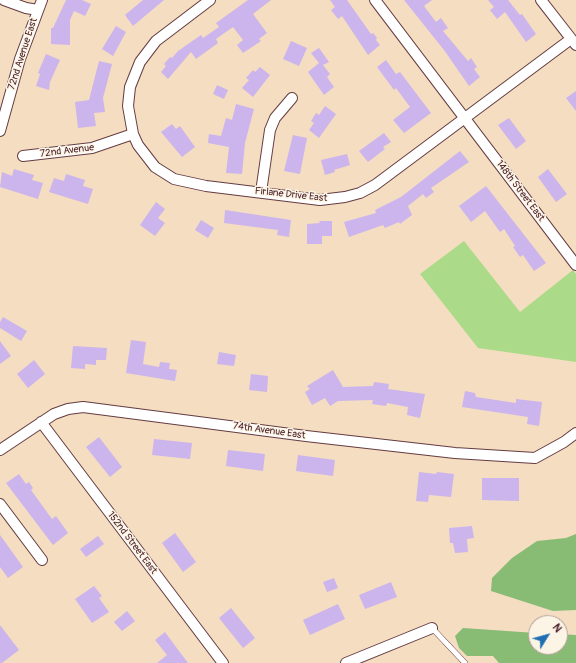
<!DOCTYPE html>
<style>
body{margin:0}
#map{position:relative;width:576px;height:663px;overflow:hidden;background:#f5ddc1;font-family:Pangolin,sans-serif}
canvas{display:block}
.north{position:absolute;left:528px;top:615px;width:40px;height:40px;box-sizing:border-box;background:#fcf5e5;border:1px solid #b59f9b;border-radius:50%;rotate:53deg;font-size:11px;font-weight:700;line-height:16px;text-align:center;color:#4a1f2b}
.north::after{content:'';display:block;margin:auto;width:14px;height:18px;background:#1f6fb2;clip-path:polygon(50% 0,100% 100%,50% 72%,0 100%)}
</style>
<div id="map">
<canvas width="576" height="663"></canvas>
<div class="north">N</div>
</div>
<script>
const ctx = document.querySelector('canvas').getContext('2d');
ctx.lineJoin = 'round';
function paint(path, color) { ctx.fillStyle = color; ctx.fill(path, 'evenodd'); }
const toPath = rows => new Path2D(rows.map(r => 'M' + r).join(''));
function stroke(path, color, width, dash) { ctx.strokeStyle = color; ctx.lineWidth = width; ctx.lineCap = dash ? 'butt' : 'round'; ctx.setLineDash(dash || []); ctx.stroke(path); }
function label(font, color, halo, rows, align = 'center') {
  ctx.font = font + ' Pangolin,sans-serif'; ctx.lineWidth = 3; ctx.setLineDash([]); ctx.textBaseline = 'middle'; ctx.strokeStyle = halo; ctx.fillStyle = color; for (const [text, x, y, turn = 0] of rows) {
    ctx.save(); ctx.translate(x, y); ctx.rotate((+turn || 0) * Math.PI / 180); ctx.textAlign = isNaN(turn) ? turn : align; if (halo) ctx.strokeText(text, 0, 0); ctx.fillText(text, 0, 0); ctx.restore();
  }
}
paint(toPath([
 [464,241,520,312,573,270,576,274,576,362,478,348,420,274]
]), '#abdb88');
paint(toPath([
 [576,534,576,610,553,611,491,591,492,578,512,558,537,541,566,538],
 [463,628,536,633,536,647,560,647,560,634,576,635,576,663,499,663,493,656,467,656,459,648,455,636]
]), '#88bb74');
paint(toPath([
 [66,0,82,0,91,4,85,16,74,11,70,20,70,45,51,44,51,28,53,28],
 [143,0,164,0,133,26,125,15],
 [248,0,271,0,253,14,267,33,259,39,261,41,243,53,237,45,243,40,233,27,216,39,218,43,196,59,191,52,168,79,161,72,166,66,164,64,170,57,172,58,178,51,201,35,203,38,219,27,216,23],
 [330,0,347,0,371,34,373,33,377,38,376,40,380,45,368,55,342,16,338,19,331,10,335,7],
 [404,0,432,0,424,6,436,22,441,18,448,28,443,31,468,61,471,58,477,67,474,69,480,77,469,86,444,50],
 [488,0,508,0,520,15,522,14,536,34,526,42,505,12,497,19,490,10,494,7],
 [116,26,126,32,113,56,102,49],
 [291,41,307,48,299,66,283,59],
 [319,48,329,62,323,65,330,74,327,77,334,87,324,95,308,72,319,63,311,53],
 [46,54,60,60,50,82,49,90,36,86,40,74,38,73],
 [386,60,396,74,400,72,431,113,404,133,393,120,410,107,396,88,394,90,377,67],
 [99,61,112,64,103,98,105,112,94,113,96,126,78,128,75,102,89,100],
 [260,67,270,75,253,97,242,88,249,80,246,78,253,70,255,72],
 [217,85,228,90,224,99,213,94],
 [576,91,576,111,566,98],
 [236,104,254,109,245,143,242,174,226,173,229,147,208,143,209,134,221,136,226,118,232,120],
 [325,106,336,114,319,138,309,130,314,123,311,121,316,113,319,115],
 [509,118,526,141,516,149,498,125],
 [172,124,176,129,180,126,195,147,182,157,161,132],
 [384,133,391,142,383,147,385,149,368,162,359,151],
 [293,135,307,138,300,174,284,171],
 [460,151,469,162,431,188,434,192,426,198,423,194,408,206,412,215,400,224,399,222,385,228,383,225,349,237,344,222,376,213,375,210,401,197],
 [347,154,350,165,334,170,335,172,325,175,321,160],
 [14,169,34,175,32,180,43,183,38,199,0,187,2,172,12,176],
 [548,169,567,194,556,202,538,177],
 [66,174,85,180,83,186,93,189,88,204,49,192,54,178,64,181],
 [486,186,546,263,534,271,523,255,520,257,513,247,515,246,504,229,500,232,485,211,471,222,459,206],
 [156,202,165,209,158,218,165,223,155,236,140,225],
 [225,210,291,220,289,237,277,235,278,230,224,223],
 [201,220,214,228,208,238,195,230],
 [319,221,332,221,332,236,322,236,322,244,307,244,307,224,320,223],
 [3,317,27,331,21,341,0,328,0,322],
 [131,340,146,342,143,364,159,367,160,362,170,363,169,369,177,370,175,381,126,373],
 [0,341,11,356,0,364],
 [73,346,107,348,106,360,96,360,96,365,85,364,85,369,71,368],
 [219,352,236,355,234,366,217,364],
 [34,360,45,374,28,388,17,374],
 [333,370,343,387,373,386,374,382,389,384,388,389,425,394,420,418,407,415,408,407,387,403,386,406,372,404,373,400,338,401,330,406,325,398,312,405,305,392,310,389,307,386],
 [251,374,268,376,267,392,249,390],
 [465,391,475,393,476,397,516,403,516,399,542,402,539,426,527,424,528,417,462,407],
 [99,437,122,467,110,477,86,447],
 [154,439,192,443,190,459,152,455],
 [228,450,265,454,263,471,226,466],
 [298,455,335,460,333,476,296,471],
 [419,472,436,474,437,472,454,474,451,497,429,495,428,502,416,501],
 [19,474,26,484,29,482,33,488,31,490,52,519,56,516,68,533,53,545,6,483],
 [482,478,519,478,519,501,482,500],
 [472,526,474,538,467,539,468,552,455,553,453,543,450,543,449,528],
 [175,533,196,562,183,572,162,543],
 [0,535,23,567,8,578,0,567],
 [98,536,104,544,86,557,80,549],
 [334,578,338,588,327,592,323,582],
 [391,582,397,597,365,609,359,595],
 [94,586,102,596,99,598,109,612,92,623,75,599],
 [338,604,345,619,310,635,303,620],
 [231,608,255,638,243,648,219,618],
 [127,611,135,621,122,631,114,622],
 [0,625,19,650,2,663,0,663],
 [165,632,176,647,188,663,157,663,167,655,155,640]
]), '#cbb5ec');
const service = toPath([
 [432,628,465,663]
]);
const minor = toPath([
 [4,0,26,8,38,10],
 [210,0,156,41,140,62,130,87,128,106,133,134,138,145,155,167,174,179,206,186,320,200,345,197,360,193,375,185,571,39],
 [375,0,576,265],
 [541,0,576,45],
 [0,131,20,59,42,0],
 [23,156,92,148,133,134],
 [261,192,270,130,275,118,292,98],
 [41,422,223,663],
 [0,450,54,414,68,409,83,407,306,436,455,453,535,458,564,442,576,433],
 [0,504,42,560],
 [346,663,432,628]
]);
stroke(service, '#643c42', 6);
stroke(minor, '#643c42', 12);
stroke(service, '#fff', 5);
stroke(minor, '#fff', 10);
label('10px', '#4a1f2b', '#fcf5e5', [
 ["72nd Avenue East",23,54,-72],
 ["72nd Avenue",67,151,-7],
 ["148th Street East",520,191,53],
 ["Firlane Drive East",291,195,6],
 ["74th Avenue East",269,431,8],
 ["152nd Street East",132,543,53]
]);
</script>
